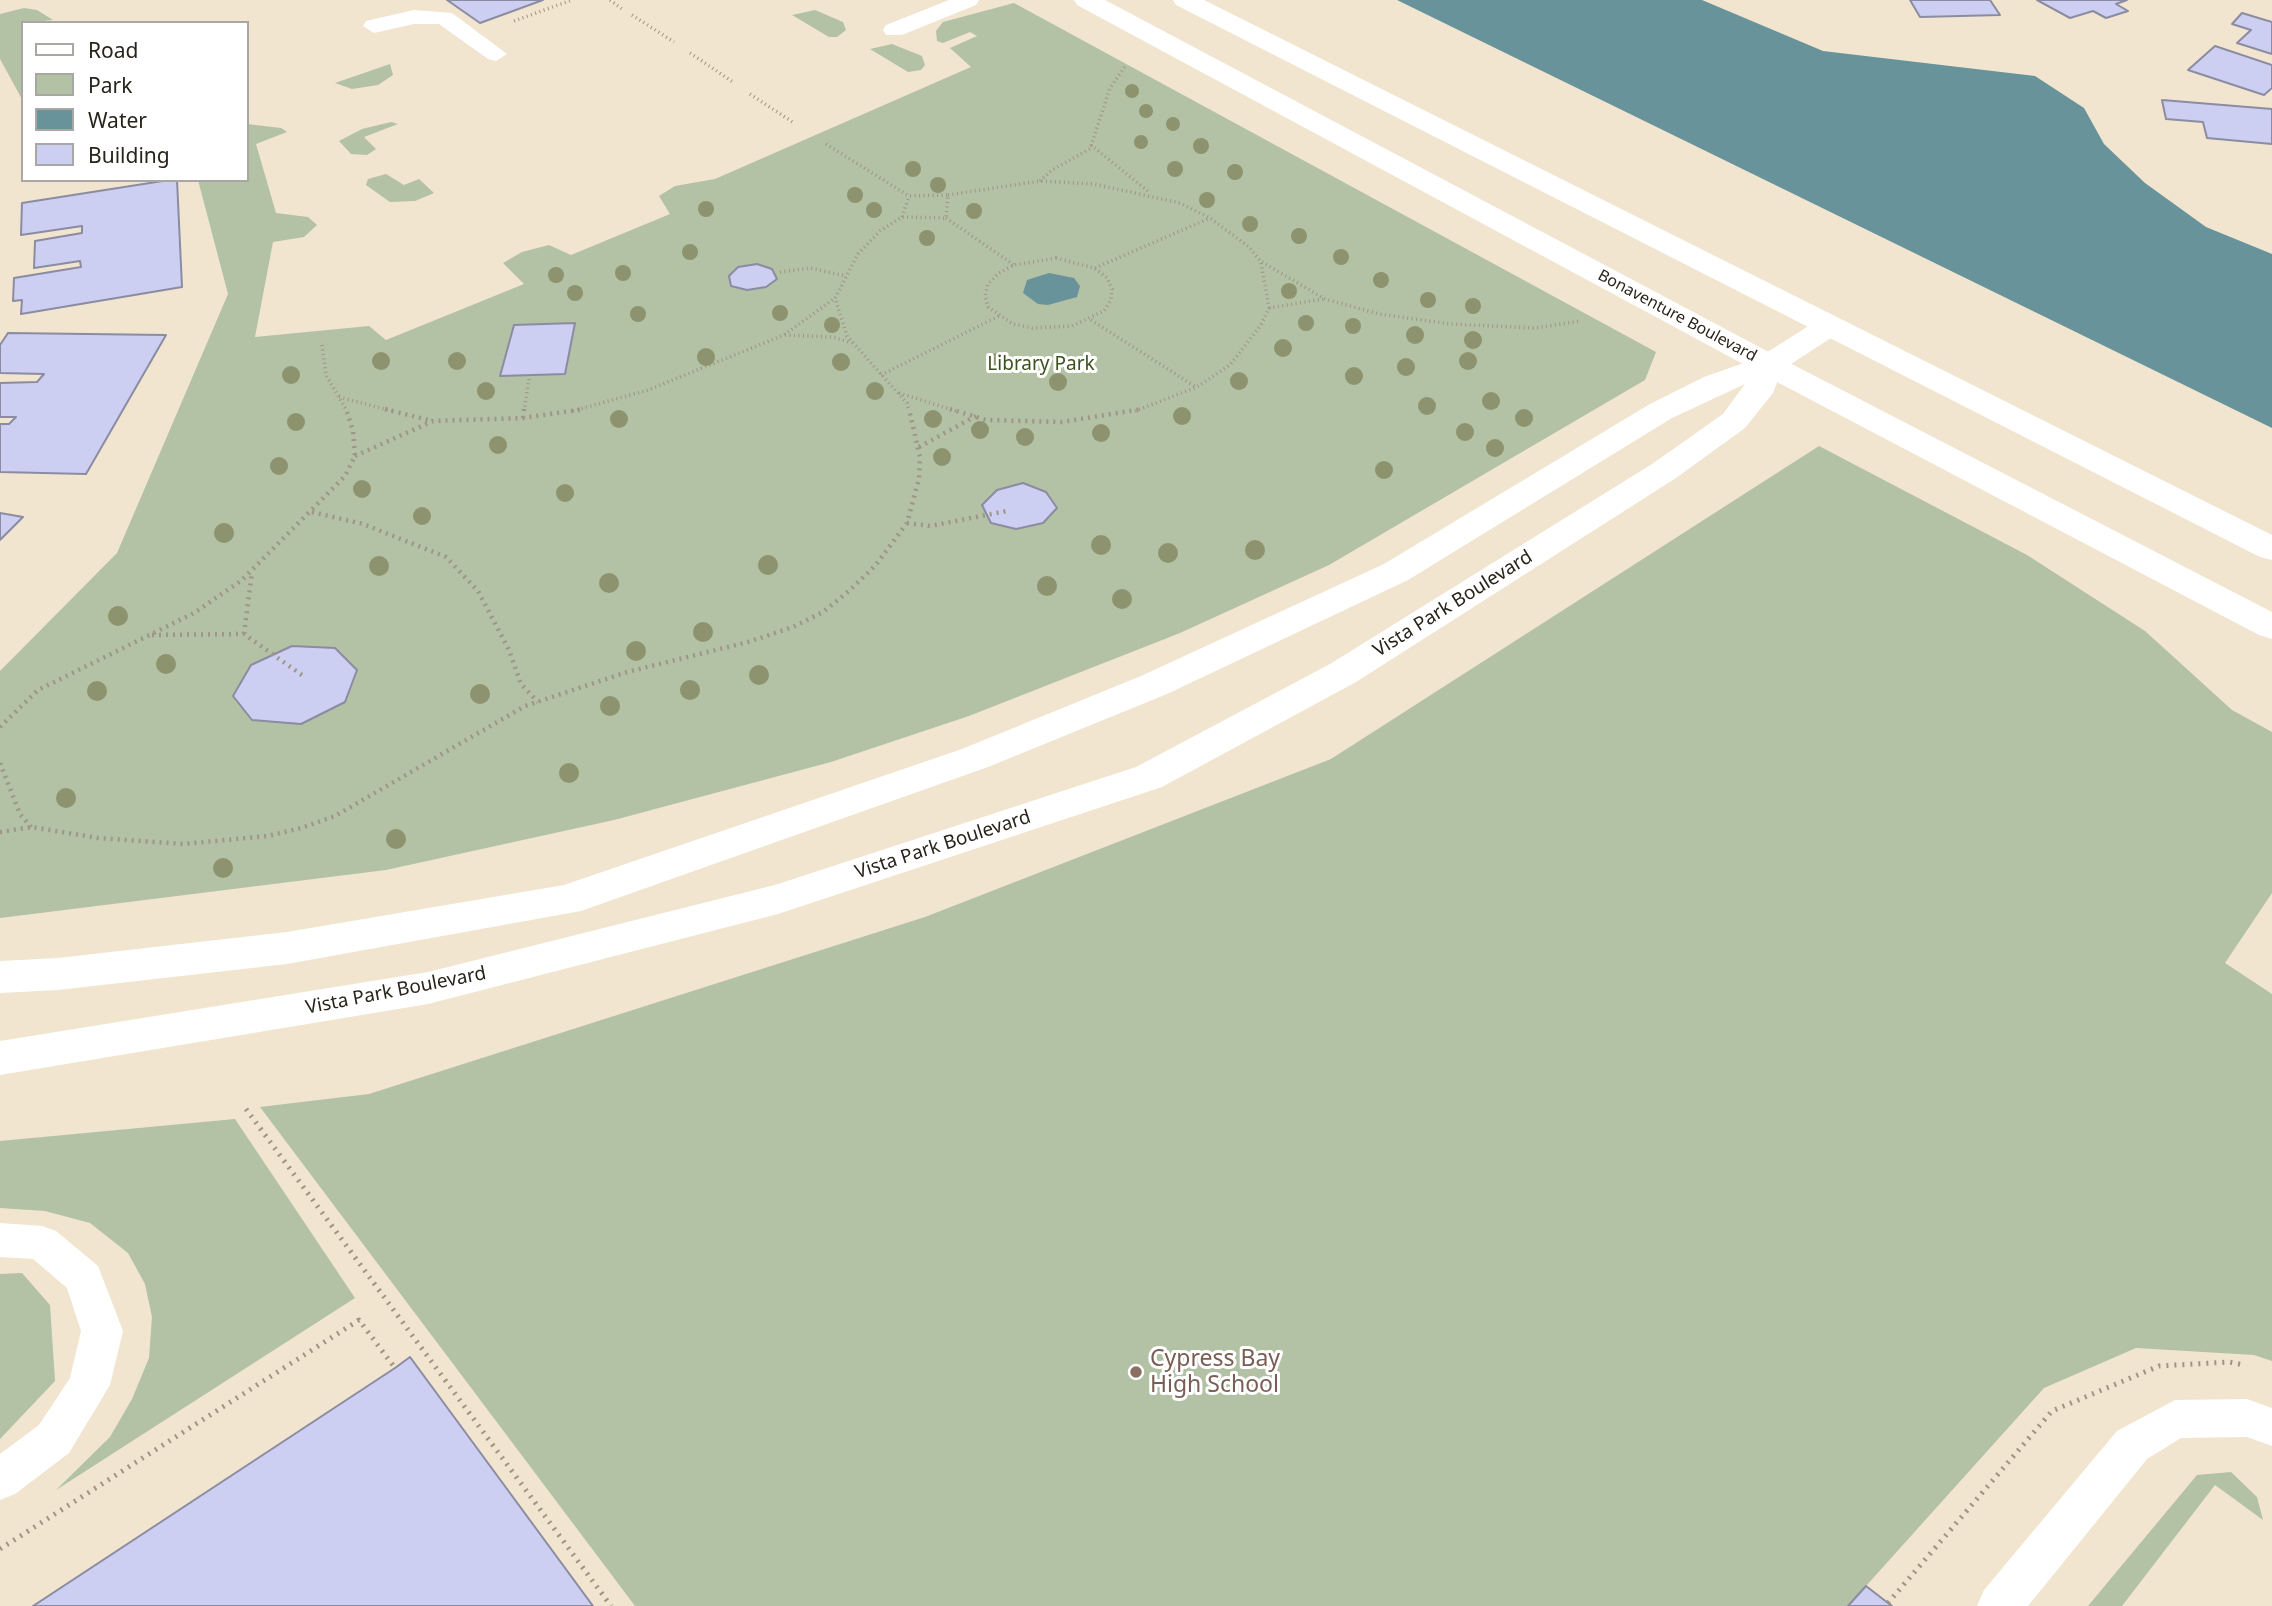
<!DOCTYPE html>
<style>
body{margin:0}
#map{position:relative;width:2272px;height:1606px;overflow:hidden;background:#f1e5cf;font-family:"Noto Sans",sans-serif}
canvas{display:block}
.legend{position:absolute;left:21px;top:21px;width:228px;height:161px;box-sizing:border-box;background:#fff;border:2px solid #a9a7a4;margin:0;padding:9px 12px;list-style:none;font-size:21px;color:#28241b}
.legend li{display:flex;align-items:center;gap:14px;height:35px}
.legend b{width:35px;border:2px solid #a9a7a4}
</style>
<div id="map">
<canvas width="2272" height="1606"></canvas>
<ul class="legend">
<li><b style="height:9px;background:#fff"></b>Road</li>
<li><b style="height:19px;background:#b3c1a5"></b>Park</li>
<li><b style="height:19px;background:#68939a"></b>Water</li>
<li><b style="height:19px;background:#cdcff2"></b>Building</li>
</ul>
</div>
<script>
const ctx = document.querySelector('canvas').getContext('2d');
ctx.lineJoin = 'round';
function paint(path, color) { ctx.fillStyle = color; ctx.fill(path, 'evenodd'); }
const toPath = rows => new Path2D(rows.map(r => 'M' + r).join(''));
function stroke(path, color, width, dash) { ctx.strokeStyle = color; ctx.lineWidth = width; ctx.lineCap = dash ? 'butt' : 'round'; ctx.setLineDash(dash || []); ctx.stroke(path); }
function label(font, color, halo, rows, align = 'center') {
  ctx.font = font + ' "Noto Sans",sans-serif'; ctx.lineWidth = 6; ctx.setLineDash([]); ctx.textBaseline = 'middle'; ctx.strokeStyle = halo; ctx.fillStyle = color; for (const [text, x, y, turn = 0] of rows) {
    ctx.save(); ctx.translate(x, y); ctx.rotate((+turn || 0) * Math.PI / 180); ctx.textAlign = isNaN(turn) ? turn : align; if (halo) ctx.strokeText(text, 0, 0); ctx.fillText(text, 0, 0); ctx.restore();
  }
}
paint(toPath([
 [1014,3,1656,352,1645,380,1329,565,1180,633,969,716,831,762,614,820,386,870,0,918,0,671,117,553,228,294,198,180,247,180,247,124,281,128,287,132,256,144,276,213,308,217,317,225,304,237,273,242,255,337,369,326,386,340,524,284,503,263,522,252,549,245,571,255,670,214,659,196,675,186,715,179,971,67,950,48,977,36,970,32,943,43,937,41,936,31,943,22],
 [24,8,37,10,53,20,23,23,23,101,0,59,0,14],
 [815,10,843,22,846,30,837,37,829,37,792,15],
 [892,44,922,56,925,65,921,70,908,72,870,49],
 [390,64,393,75,378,85,352,89,335,83],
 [391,122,398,124,364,137,376,149,367,155,351,154,339,141,362,129],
 [386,174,404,185,419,179,434,193,415,201,390,202,366,185,368,179],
 [1819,446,2027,555,2145,631,2232,710,2272,732,2272,893,2225,963,2272,994,2272,1361,2254,1355,2136,1348,2044,1388,1848,1606,635,1606,260,1107,369,1094,925,917,1331,759],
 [235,1119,355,1298,56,1490,110,1437,132,1399,149,1358,152,1317,145,1284,128,1253,90,1223,45,1211,0,1208,0,1141],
 [22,1273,50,1305,55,1381,0,1439,0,1274],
 [2231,1472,2257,1497,2263,1520,2215,1485,2122,1606,2088,1606,2197,1475]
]), '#b3c1a5');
paint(toPath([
 [1397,0,1702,0,1823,51,2035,76,2084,108,2104,144,2145,183,2206,227,2272,254,2272,428],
 [1049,273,1074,278,1080,286,1077,297,1048,305,1038,304,1023,293,1027,280]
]), '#68939a');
const building = toPath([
 [447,0,543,0,480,23,447,0],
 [1910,0,1990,0,2000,15,1920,17,1910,0],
 [2037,0,2127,0,2116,4,2128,11,2106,18,2093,11,2070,18,2037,0],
 [2242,13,2272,22,2272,54,2237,43,2251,30,2232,24,2242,13],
 [2215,46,2272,65,2272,88,2264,95,2188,70,2215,46],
 [2162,100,2272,109,2272,144,2207,138,2203,122,2166,119,2162,100],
 [169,180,177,180,182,287,21,314,22,300,13,301,14,278,81,267,80,261,34,268,35,241,82,233,82,226,21,235,22,203,169,180],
 [757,264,772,269,777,279,766,287,747,290,731,286,729,276,738,267,757,264],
 [575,323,565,374,500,376,514,325,575,323],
 [8,333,166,335,86,474,0,472,0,424,9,424,16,417,0,417,0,383,37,382,44,374,0,373,0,345,8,333],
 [1023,483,1046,492,1057,508,1043,523,1016,529,991,523,982,505,997,490,1023,483],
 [0,513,23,517,0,540,0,513],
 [292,646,335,648,357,670,345,702,301,724,252,720,233,696,251,665,292,646],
 [410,1357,593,1606,33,1606,395,1368,410,1357],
 [1866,1586,1888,1603,1892,1606,1848,1606,1866,1586]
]);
paint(building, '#cdcff2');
stroke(building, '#8b8ca1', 2);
stroke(toPath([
 [610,0,622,9],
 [632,15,674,42],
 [514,21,572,0],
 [690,53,733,82],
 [750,94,794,123],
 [826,144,909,196,948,195,946,218,902,217,880,231,858,254,835,298,847,336,907,403,909,411],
 [1091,145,1149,192],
 [1040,181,1052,170,1090,149,1110,88,1126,65],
 [948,195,1040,181,1094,184,1180,203,1210,218,1249,247,1261,262,1269,308,1261,325,1230,365,1197,387,1135,411],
 [902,217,909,196],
 [946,218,1014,265],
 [1056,258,1094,268,1107,278,1112,289,1111,300,1104,311,1072,326,1032,328,1013,324,988,307,985,296,988,284,999,273,1014,265,1056,258],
 [1262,262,1325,299,1379,314,1450,324,1535,328,1581,321],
 [1095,268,1210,218],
 [780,272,810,268,845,276],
 [1269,308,1323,299],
 [1091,320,1196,387],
 [785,335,833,337,852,343],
 [322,345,326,375,347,411],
 [881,375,999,316],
 [899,393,956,411],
 [339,397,392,411],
 [524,411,529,379],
 [573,411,648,390,784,335,835,298]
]), '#9e9584', 3.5, [1, 3.5]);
stroke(toPath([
 [385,409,432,421],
 [950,409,986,420,1062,422,1142,409],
 [523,418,524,409],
 [919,447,976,416],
 [355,456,433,421,523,418,585,409],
 [312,512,363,524,446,557,478,591,509,650,521,684,538,702],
 [907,523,930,526,1007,511],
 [244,634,252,572],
 [152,635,244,634,306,678],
 [0,727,38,690,194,613,242,580,345,476,355,456,353,431,346,409],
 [0,763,20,814,31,827],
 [0,832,32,827,98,838,183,844,268,836,301,828,335,816,525,706,627,672,748,642,793,627,823,612,850,590,875,566,907,523,919,479,920,457,909,409]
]), '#9e9584', 4.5, [2, 5]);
stroke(toPath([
 [246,1109,611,1606],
 [0,1549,359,1320,395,1368],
 [1888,1603,2052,1411,2159,1366,2229,1362,2244,1365]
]), '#9e9584', 5, [2, 6]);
paint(toPath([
 [949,0,979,0,976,5,902,35,886,35,883,30,886,25,949,0],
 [414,10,452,13,507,54,496,61,488,59,439,24,414,24,374,33,363,26,366,21,414,10],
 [0,1223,42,1226,56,1231,98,1266,123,1331,110,1385,69,1453,15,1494,0,1500,0,1454,39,1425,70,1378,81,1331,67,1288,33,1259,0,1257,0,1223],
 [2247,1399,2272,1408,2272,1446,2247,1437,2181,1438,2147,1459,2028,1606,1977,1606,1984,1590,2117,1431,2175,1400,2247,1399]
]), '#fff');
paint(toPath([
 [1829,317,1840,320,1844,326,1840,332,1782,370,1773,393,1745,428,1676,478,1356,682,1162,787,778,914,428,1004,0,1075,0,1041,428,972,775,885,1136,767,1330,664,1652,464,1723,414,1745,384,1672,418,1408,580,1167,694,988,767,581,911,287,964,58,990,0,993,0,961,58,958,287,932,564,885,962,749,1141,676,1384,564,1650,404,1704,377,1758,358,1818,320,1829,317]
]), '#fff');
paint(toPath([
 [1074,0,1105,0,1780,358,2272,612,2272,639,2259,635,1758,372,1077,5,1074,0],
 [1173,0,1204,0,2272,535,2272,560,2260,557,1176,5,1173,0]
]), '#fff');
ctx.fillStyle = '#8d936e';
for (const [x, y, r] of [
 [1132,91,7],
 [1146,111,7],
 [1173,124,7],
 [1141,142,7],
 [1201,146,8],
 [913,169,8],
 [1175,169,8],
 [1235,172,8],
 [938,185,8],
 [855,195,8],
 [1207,200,8],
 [706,209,8],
 [874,210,8],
 [974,211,8],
 [1250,224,8],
 [1299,236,8],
 [927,238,8],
 [690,252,8],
 [1341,257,8],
 [623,273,8],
 [556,275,8],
 [1381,280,8],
 [1289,291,8],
 [575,293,8],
 [1428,300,8],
 [1473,306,8],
 [780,313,8],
 [638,314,8],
 [1306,323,8],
 [832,325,8],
 [1353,326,8],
 [1415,335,9],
 [1473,340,9],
 [1283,348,9],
 [706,357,9],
 [381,361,9],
 [457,361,9],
 [1468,361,9],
 [841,362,9],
 [997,362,9],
 [1406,367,9],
 [291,375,9],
 [1354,376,9],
 [1239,381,9],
 [1058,382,9],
 [486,391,9],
 [875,391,9],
 [1491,401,9],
 [1427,406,9],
 [1182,416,9],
 [1524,418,9],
 [619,419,9],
 [933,419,9],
 [296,422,9],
 [980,430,9],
 [1465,432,9],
 [1101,433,9],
 [1025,437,9],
 [498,445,9],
 [1495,448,9],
 [942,457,9],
 [279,466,9],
 [1384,470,9],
 [362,489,9],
 [565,493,9],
 [422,516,9],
 [224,533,10],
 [1101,545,10],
 [1255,550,10],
 [1168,553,10],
 [768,565,10],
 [379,566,10],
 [609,583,10],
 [1047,586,10],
 [1122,599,10],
 [118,616,10],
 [703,632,10],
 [636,651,10],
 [166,664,10],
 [759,675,10],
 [690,690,10],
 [97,691,10],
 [480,694,10],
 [610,706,10],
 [569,773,10],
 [66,798,10],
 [396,839,10],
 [223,868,10]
]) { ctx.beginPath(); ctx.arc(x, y, r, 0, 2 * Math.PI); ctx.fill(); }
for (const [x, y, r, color] of [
 [1136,1372,7,"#8d6e63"]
]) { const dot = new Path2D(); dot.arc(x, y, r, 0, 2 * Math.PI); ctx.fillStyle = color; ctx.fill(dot); stroke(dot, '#fff', 2.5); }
label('16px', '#28241b', '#fff', [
 ["Bonaventure Boulevard",1677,316,28]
]);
label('19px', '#3b501e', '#fff', [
 ["Library Park",1041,365]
]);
label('19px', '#28241b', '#fff', [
 ["Vista Park Boulevard",1453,604,-32],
 ["Vista Park Boulevard",943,845,-18],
 ["Vista Park Boulevard",396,991,-11]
]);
label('23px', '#785e54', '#fff', [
 ["Cypress Bay",1150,1359],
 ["High School",1150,1385]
], 'left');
</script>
